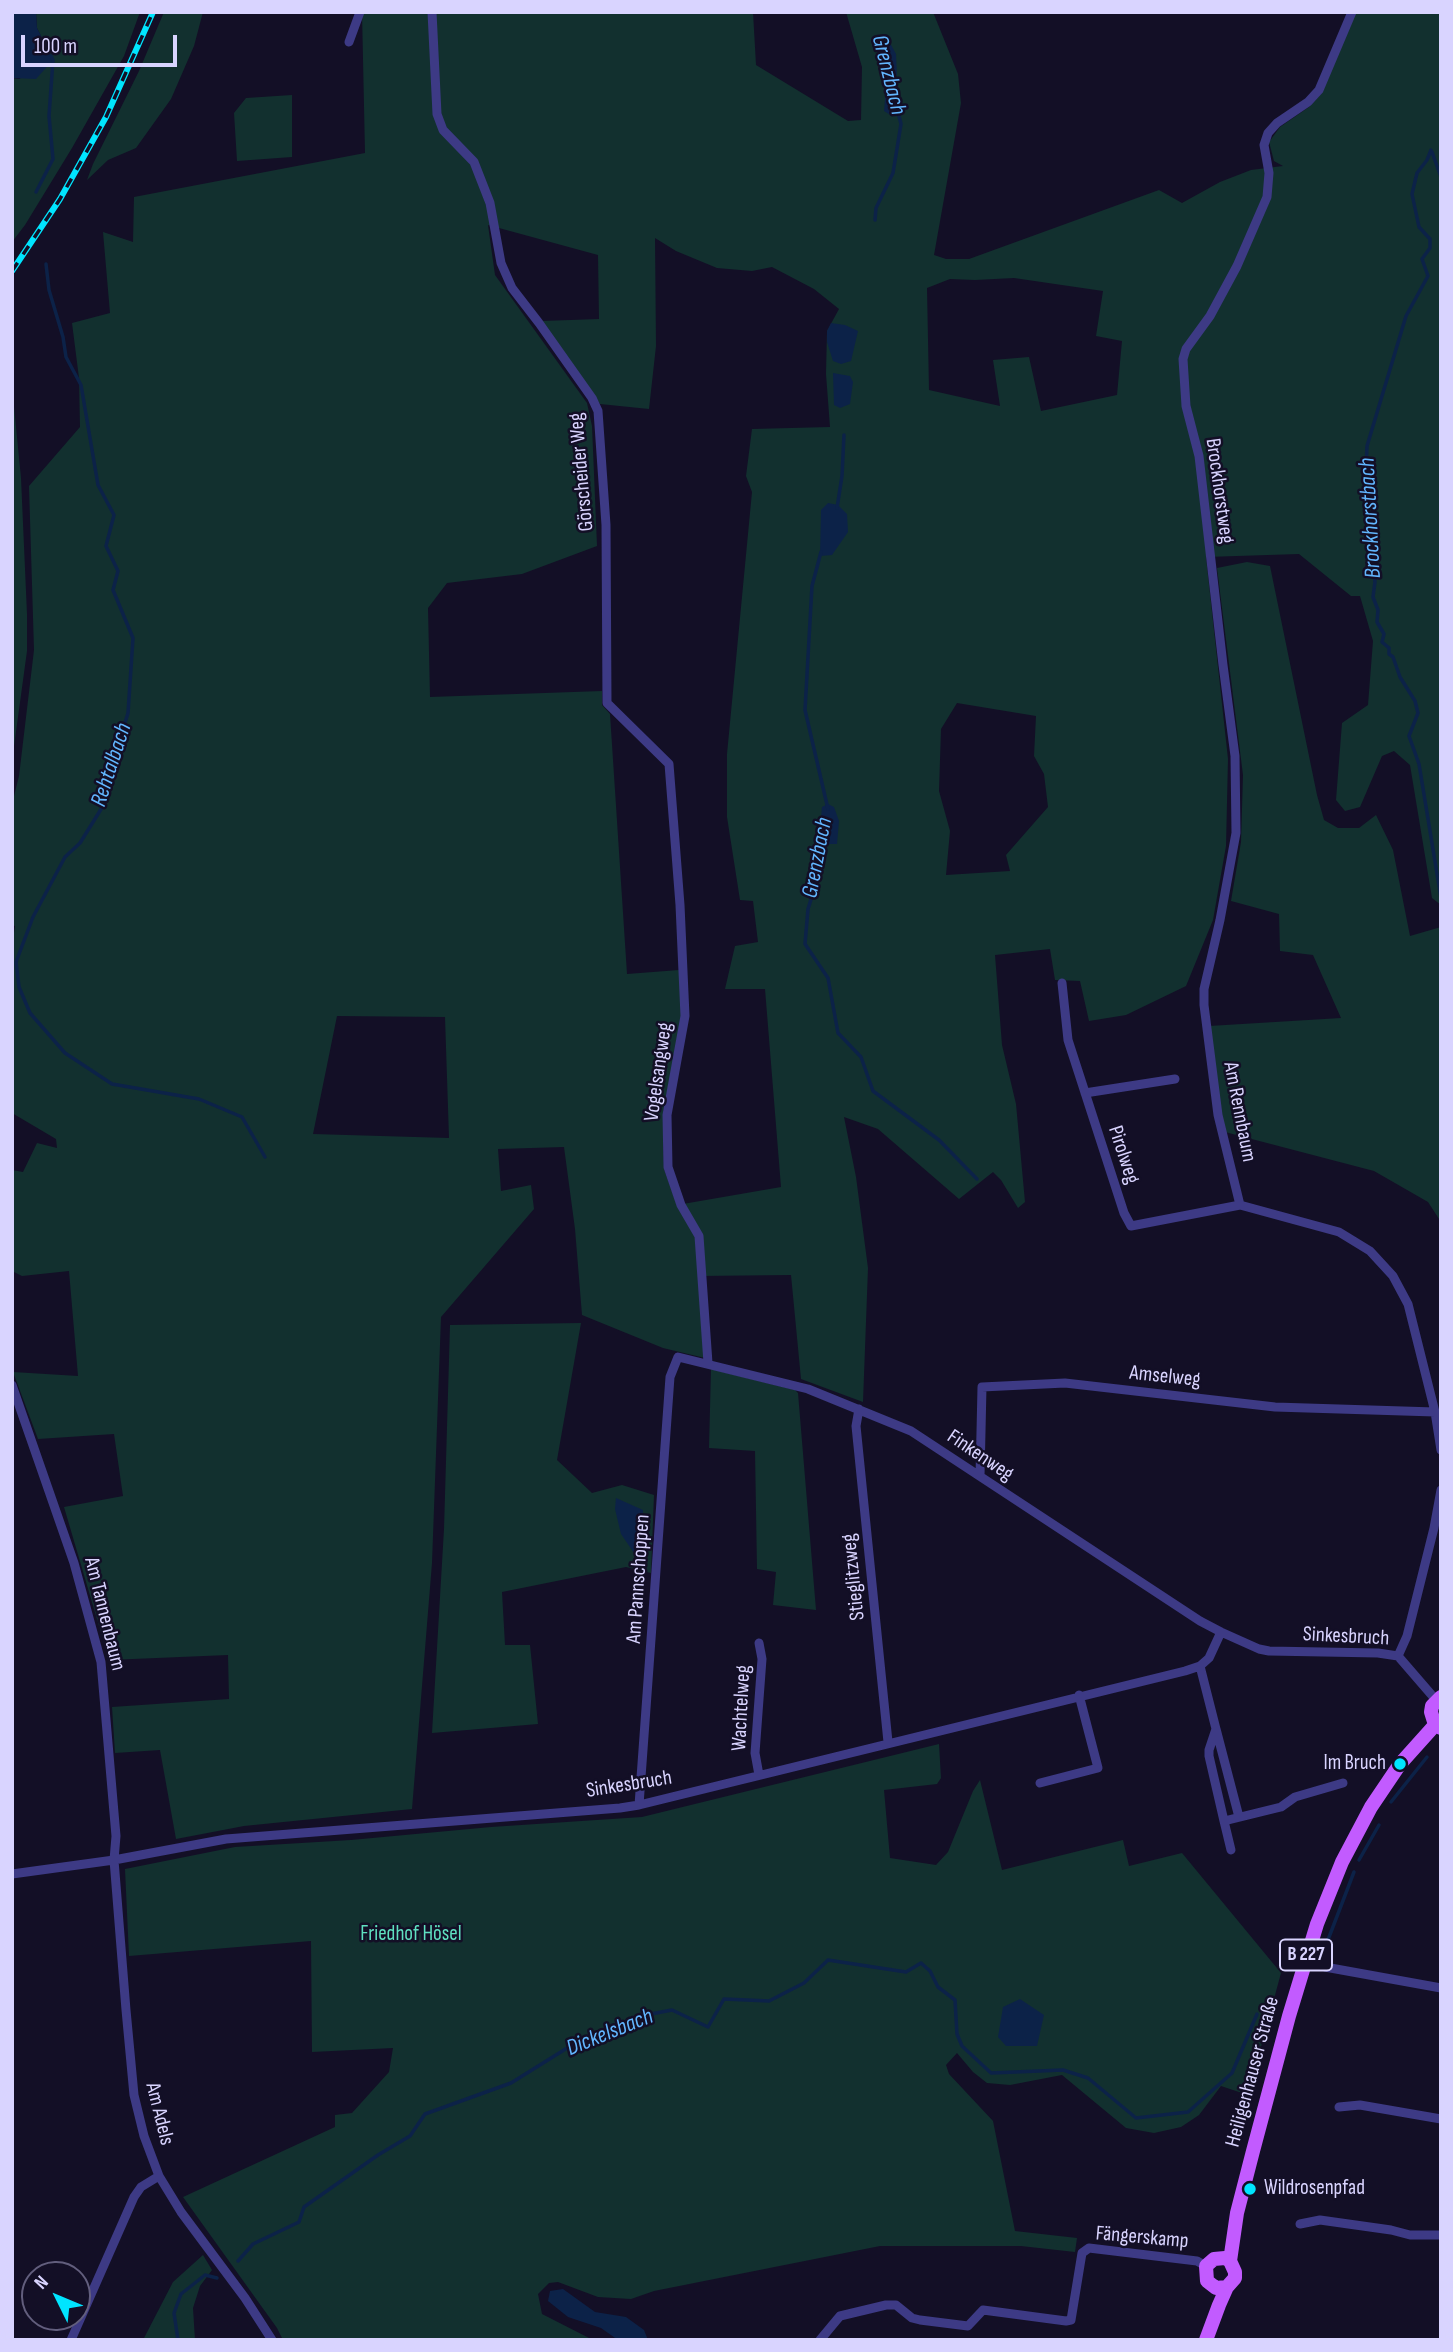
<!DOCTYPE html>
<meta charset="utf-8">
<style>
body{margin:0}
#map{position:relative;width:1453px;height:2352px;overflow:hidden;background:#130f26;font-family:"Sofia Sans Condensed",sans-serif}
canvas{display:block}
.frame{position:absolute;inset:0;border:14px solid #d9d4ff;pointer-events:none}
.north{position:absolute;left:21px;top:2261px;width:70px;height:70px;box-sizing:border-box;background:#130f26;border:2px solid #625e7d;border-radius:50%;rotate:313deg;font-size:19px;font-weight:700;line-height:28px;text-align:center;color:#d9d4ff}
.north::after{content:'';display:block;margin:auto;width:24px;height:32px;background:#00e5ff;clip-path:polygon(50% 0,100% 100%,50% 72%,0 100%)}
.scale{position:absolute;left:21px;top:35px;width:156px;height:32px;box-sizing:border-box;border:4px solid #d9d4ff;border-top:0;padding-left:9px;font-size:21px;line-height:24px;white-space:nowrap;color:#d9d4ff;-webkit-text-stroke:5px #130f26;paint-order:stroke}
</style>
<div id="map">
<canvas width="1453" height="2352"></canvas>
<div class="frame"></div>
<div class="north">N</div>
<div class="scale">100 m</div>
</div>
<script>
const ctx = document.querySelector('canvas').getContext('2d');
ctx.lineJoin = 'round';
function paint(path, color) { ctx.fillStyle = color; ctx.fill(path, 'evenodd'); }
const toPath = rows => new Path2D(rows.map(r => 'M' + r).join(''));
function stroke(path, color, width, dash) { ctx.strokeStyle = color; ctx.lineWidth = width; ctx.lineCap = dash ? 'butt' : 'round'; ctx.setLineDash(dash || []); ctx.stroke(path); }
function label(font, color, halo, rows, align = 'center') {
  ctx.font = font + ' "Sofia Sans Condensed",sans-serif'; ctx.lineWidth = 5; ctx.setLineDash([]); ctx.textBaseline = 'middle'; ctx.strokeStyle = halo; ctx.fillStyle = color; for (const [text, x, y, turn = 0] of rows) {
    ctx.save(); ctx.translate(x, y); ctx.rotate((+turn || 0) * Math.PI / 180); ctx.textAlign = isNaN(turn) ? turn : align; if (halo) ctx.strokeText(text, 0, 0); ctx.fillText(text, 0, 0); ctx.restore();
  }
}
paint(toPath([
 [36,12,140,12,124,56,72,148,25,225,12,242,12,78,19,79,53,60,37,28],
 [164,12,203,12,194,46,171,99,136,148,108,160,87,180,93,164,139,71],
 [362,12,753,12,756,65,848,121,861,120,862,67,846,12,933,12,958,74,961,103,934,255,946,259,969,259,1159,190,1182,203,1220,182,1251,170,1283,166,1274,161,1269,142,1280,127,1309,107,1321,94,1356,12,1441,12,1441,905,1432,898,1410,765,1394,751,1382,756,1360,807,1345,811,1336,800,1342,723,1368,705,1373,641,1360,596,1351,596,1299,554,1206,557,1228,759,1226,846,1213,920,1186,986,1126,1015,1089,1021,1080,981,1055,980,1050,949,995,955,1002,1045,1016,1104,1025,1202,1018,1208,1001,1180,993,1172,959,1199,878,1129,844,1117,856,1177,868,1268,863,1402,801,1379,791,1275,698,1276,705,1358,663,1348,582,1315,575,1229,564,1147,498,1149,501,1191,531,1185,534,1209,441,1317,432,1563,412,1809,244,1826,176,1839,160,1750,115,1753,112,1707,229,1699,228,1655,109,1660,64,1507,123,1496,114,1434,38,1439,13,1372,78,1376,69,1271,22,1276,12,1271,12,1170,23,1172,37,1143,57,1148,56,1139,12,1113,12,946,15,926,12,925,12,804,19,776,34,650,29,486,80,427,79,378,72,323,110,313,103,232,133,242,134,197,365,153],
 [488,225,598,255,599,319,542,321,600,404,649,409,656,346,655,238,676,251,717,268,752,271,772,267,814,289,839,309,827,331,826,374,830,427,752,429,746,476,752,492,727,754,727,817,740,900,753,901,758,942,735,946,725,989,765,989,781,1187,677,1205,664,1169,663,1113,682,1016,679,970,627,974,610,714,602,705,602,691,430,697,428,608,447,583,522,574,597,546,592,426,587,403,495,275],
 [1014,278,1103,291,1096,336,1122,341,1117,395,1041,411,1029,357,993,360,1000,406,929,390,927,288,950,279,975,280],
 [957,703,1036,716,1034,756,1044,774,1048,807,1006,855,1010,871,946,875,950,831,939,791,941,729],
 [337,1016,445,1017,449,1138,313,1134],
 [292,95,292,157,237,161,234,113,246,98],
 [12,386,21,478,27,614,27,651,12,761],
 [1247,562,1270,566,1317,795,1324,820,1338,828,1359,828,1376,815,1393,850,1410,936,1441,927,1441,1222,1428,1202,1374,1171,1225,1132,1222,1120,1209,1026,1341,1018,1313,955,1280,951,1279,914,1231,901,1241,842,1243,775,1217,568],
 [581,1323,557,1460,592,1493,622,1485,654,1495,651,1573,626,1567,502,1592,505,1645,530,1645,538,1724,432,1733,444,1529,450,1325],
 [711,1369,795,1390,798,1393,816,1610,773,1605,776,1572,757,1569,755,1451,709,1448],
 [939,1744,941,1778,937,1784,884,1790,890,1858,936,1865,948,1852,973,1791,980,1780,1002,1870,1123,1840,1129,1866,1182,1853,1281,1973,1248,2095,1221,2086,1199,2115,1181,2127,1154,2133,1126,2128,1062,2075,1010,2085,987,2083,973,2072,957,2053,946,2065,949,2074,993,2121,1015,2231,1077,2238,1075,2252,1021,2246,880,2246,654,2291,631,2299,598,2297,558,2282,549,2283,538,2294,542,2314,593,2340,283,2340,277,2328,183,2197,335,2127,335,2115,352,2113,389,2072,393,2048,312,2052,311,1941,129,1956,125,1869,235,1847,351,1840,491,1827,642,1817],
 [203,2255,212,2270,200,2286,193,2308,195,2340,143,2340,173,2282]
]), '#12302f');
paint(toPath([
 [12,12,36,12,37,28,53,60,36,79,12,78],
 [889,41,896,54,897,75,890,77,886,76,880,63,877,45],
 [892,84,897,85,900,94,898,110,892,116,884,111,886,87],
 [831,323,845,325,858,331,851,361,841,364,833,361,827,342,827,331],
 [833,373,850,376,853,382,850,404,840,408,834,405],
 [828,503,838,505,847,514,848,532,832,555,820,556,821,510],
 [828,804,834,807,839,821,837,844,826,844,819,840,822,807],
 [616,1498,643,1510,642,1555,634,1553,621,1534,615,1509],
 [1020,1999,1044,2015,1037,2046,1006,2046,998,2037,1003,2007],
 [563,2289,595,2312,626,2317,644,2330,648,2340,618,2340,601,2328,568,2317,548,2301,550,2291]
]), '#0c2248');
stroke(toPath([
 [1431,150,1427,160,1417,173,1412,194,1419,227,1430,239,1430,248,1422,259,1428,276,1406,316,1367,446,1366,468,1376,520,1376,533,1372,542,1377,560,1373,568,1375,582,1373,597,1378,610,1377,622,1384,634,1382,642,1389,648,1389,654,1393,657,1400,677,1415,701,1418,713,1409,736,1419,764,1441,898],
 [1432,152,1441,177],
 [36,192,53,159,49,116,53,60,51,56],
 [875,220,876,208,893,173,901,124,897,108],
 [46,264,49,290,63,337,66,357,81,385,98,485,114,515,106,546,118,571,113,590,133,638,128,713,107,781,103,806,80,843,65,857,33,917,16,962,19,987,30,1013,65,1053,112,1084,199,1099,242,1117,265,1157],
 [837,508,842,476,844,435],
 [821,552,812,586,805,710,828,809],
 [826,841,816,857,818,877,808,909,805,944,828,978,838,1033,861,1057,873,1091,939,1140,977,1179],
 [1391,1802,1427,1757],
 [1359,1860,1379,1825],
 [1321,1958,1354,1872],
 [238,2261,253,2244,299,2222,304,2207,378,2155,410,2136,425,2114,511,2083,572,2045,607,2029,634,2026,651,2014,672,2010,708,2027,724,1999,769,2001,804,1983,828,1960,906,1972,921,1963,930,1971,938,1987,955,2000,957,2034,962,2046,991,2073,1063,2070,1088,2078,1136,2118,1188,2112,1232,2073,1257,2014],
 [178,2340,174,2313,181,2294,205,2275,217,2278]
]), '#0c2248', 3.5);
stroke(toPath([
 [432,12,437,114,443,130,474,162,490,203,501,263,512,288,539,323,592,398,598,411,606,525,607,703,669,764,680,905,685,1016,667,1115,668,1167,681,1205,699,1236,708,1363],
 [349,42,360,12],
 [1062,983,1068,1040,1124,1213,1131,1226,1240,1205,1339,1232,1370,1251,1393,1276,1408,1304,1435,1412,1441,1450],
 [1085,1093,1175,1079],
 [1240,1205,1218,1115,1204,1005,1204,989,1220,920,1236,833,1235,756,1223,665,1199,456,1186,406,1183,359,1186,349,1210,316,1237,266,1267,197,1269,173,1264,145,1268,133,1277,123,1308,102,1319,90,1352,12],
 [12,1385,74,1563,101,1662,116,1836,114,1860,126,2010,134,2095,144,2136,159,2176,181,2212,245,2298,272,2340],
 [859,1409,856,1426,888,1742],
 [980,1476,982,1387,1065,1383,1275,1407,1435,1412],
 [1398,1656,1407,1636,1434,1528,1441,1490],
 [1200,1666,1216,1729,1209,1750,1209,1756,1224,1821,1281,1807,1295,1797,1343,1783],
 [1216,1729,1239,1817],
 [759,1775,755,1753,762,1659,759,1643],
 [1040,1783,1098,1768,1079,1695],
 [639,1805,670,1377,678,1357,808,1389,911,1431,1200,1621,1221,1632,1259,1649,1269,1651,1378,1653,1398,1656,1436,1700],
 [1224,1821,1231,1850],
 [12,1874,114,1860,226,1839,620,1808,639,1805,1185,1671,1200,1666,1209,1658,1221,1632],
 [1325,1967,1441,1988],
 [1339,2107,1360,2105,1441,2119],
 [1300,2224,1320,2220,1391,2230,1410,2235,1441,2235],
 [71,2340,134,2197,141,2187,159,2176],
 [820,2340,840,2316,886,2305,896,2305,912,2318,920,2320,968,2326,983,2310,1066,2321,1071,2320,1082,2253,1089,2248,1197,2261,1206,2266]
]), '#3d3a85', 9);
stroke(toPath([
 [1441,1697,1432,1706,1431,1712,1435,1725,1441,1728],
 [1230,2261,1237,2213,1253,2151,1289,2016,1317,1924,1342,1862,1371,1807,1400,1764,1435,1725],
 [1206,2340,1219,2305,1227,2287,1235,2278,1235,2272,1230,2261,1225,2258,1214,2259,1206,2266,1207,2281,1216,2288,1227,2287]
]), '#c25bff', 14);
const rail = toPath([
 [12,271,60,199,106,117,153,12]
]);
stroke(rail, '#00e5ff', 6);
stroke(rail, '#130f26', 3.5, [10]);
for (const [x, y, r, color] of [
 [1400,1764,7,"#00e5ff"],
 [1250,2189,7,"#00e5ff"]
]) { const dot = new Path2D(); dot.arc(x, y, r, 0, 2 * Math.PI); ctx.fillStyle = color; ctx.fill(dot); stroke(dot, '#130f26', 2.5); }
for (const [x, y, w] of [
 [1306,1955,52]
]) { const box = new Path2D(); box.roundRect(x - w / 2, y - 15.5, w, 31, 5); ctx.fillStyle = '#130f26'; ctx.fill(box); stroke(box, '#d9d4ff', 2); }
label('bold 19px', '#d9d4ff', null, [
 ["B 227",1306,1955]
]);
label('21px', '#d9d4ff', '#130f26', [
 ["Görscheider Weg",582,472,-95],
 ["Brockhorstweg",1219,491,82],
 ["Vogelsangweg",659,1072,-82],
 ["Am Rennbaum",1239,1112,79],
 ["Pirolweg",1123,1155,72],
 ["Amselweg",1165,1377,6],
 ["Finkenweg",980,1456,34],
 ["Stieglitzweg",854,1577,-96],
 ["Am Pannschoppen",639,1579,-86],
 ["Am Tannenbaum",104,1614,76],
 ["Sinkesbruch",1346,1637,3],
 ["Wachtelweg",742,1708,-87],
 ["Sinkesbruch",629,1785,-9],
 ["Heiligenhauser Straße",1253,2072,-75],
 ["Am Adels",159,2114,76],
 ["Fängerskamp",1142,2238,5]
]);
label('21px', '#d9d4ff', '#130f26', [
 ["Im Bruch",1386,1764],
 ["Wildrosenpfad",1264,2189,"left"]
], 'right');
label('21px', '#5fe0c0', '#130f26', [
 ["Friedhof Hösel",411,1935]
]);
label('italic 23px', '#62b6ff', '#130f26', [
 ["Grenzbach",888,75,76],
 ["Brockhorstbach",1371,518,-93],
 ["Rehtalbach",112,765,-72],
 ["Grenzbach",818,858,-79],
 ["Dickelsbach",610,2033,-22]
]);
</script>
